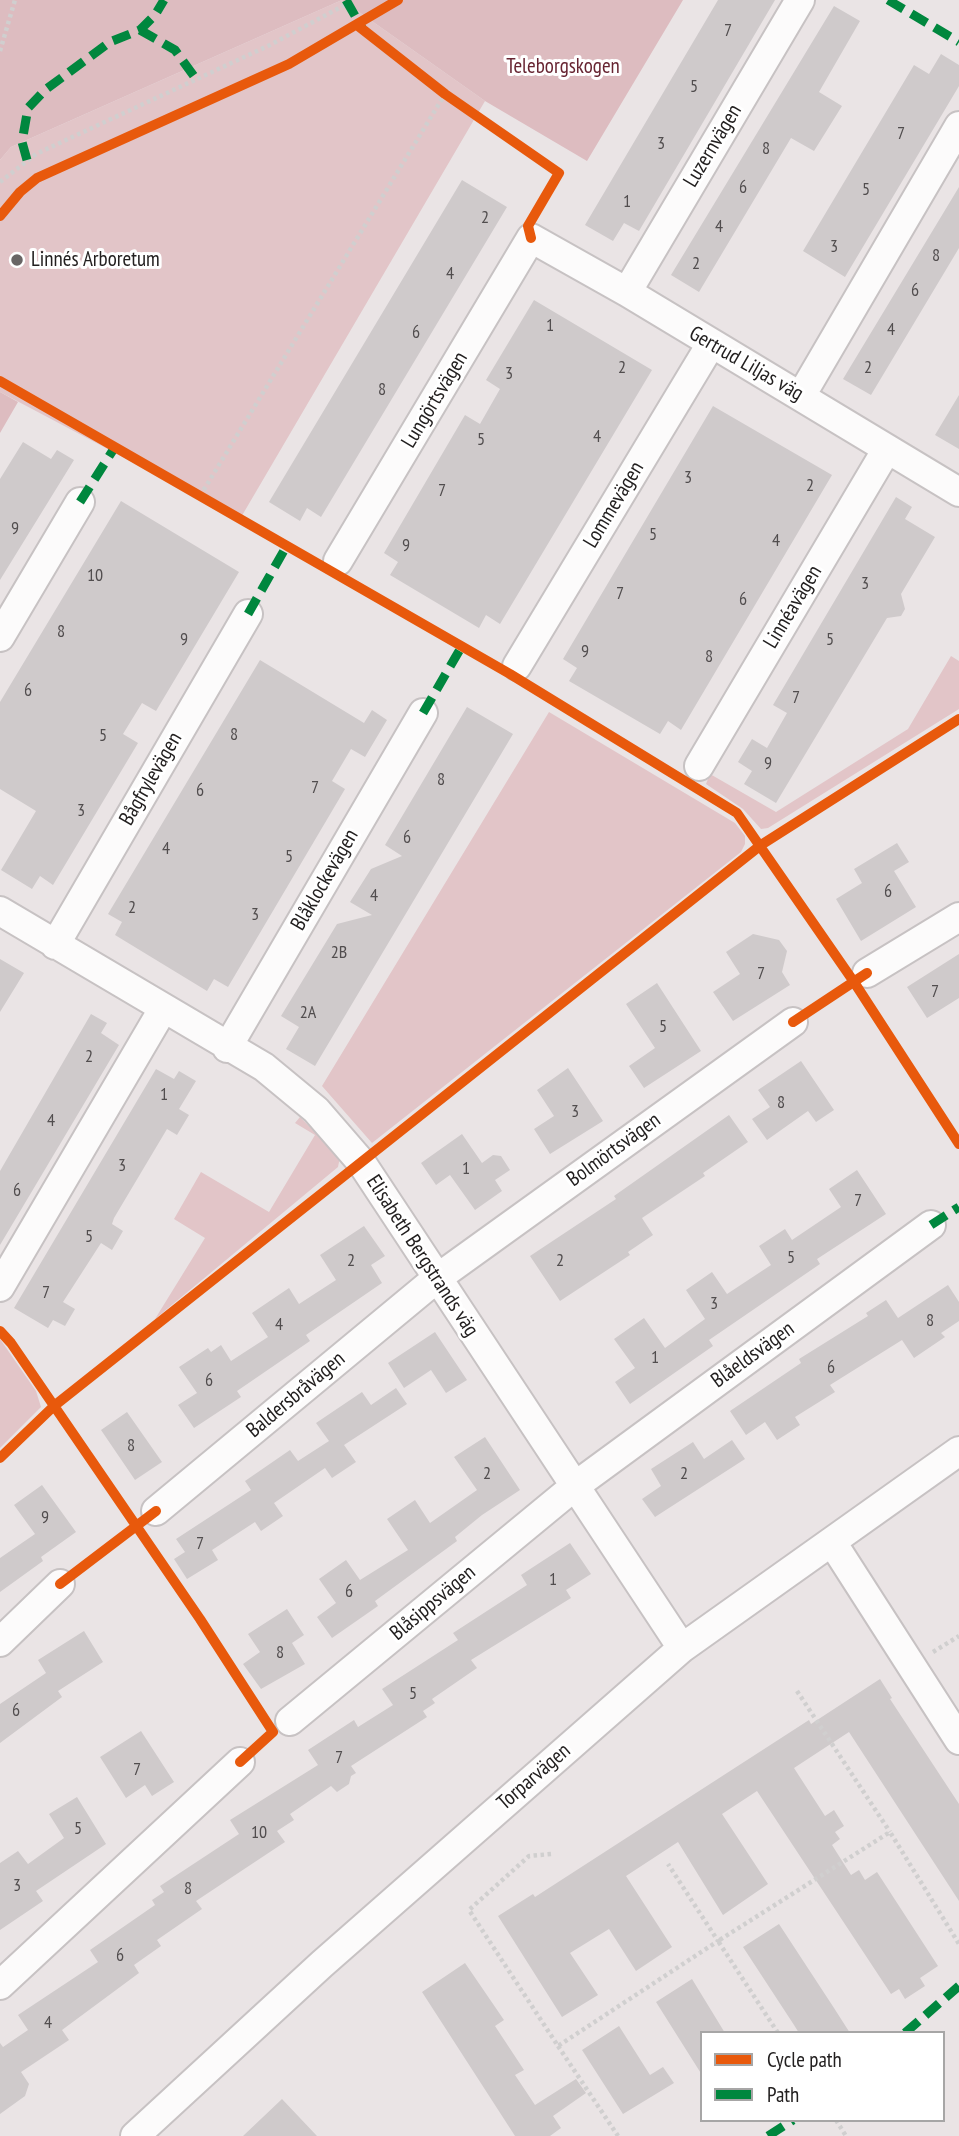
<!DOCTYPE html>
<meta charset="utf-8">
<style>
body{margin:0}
#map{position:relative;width:959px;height:2136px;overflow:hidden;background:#eae4e5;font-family:"PT Sans Narrow",sans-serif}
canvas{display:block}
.legend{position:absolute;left:700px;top:2031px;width:245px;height:91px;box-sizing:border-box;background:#fff;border:2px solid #a7a6a6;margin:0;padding:9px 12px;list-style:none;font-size:21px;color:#232020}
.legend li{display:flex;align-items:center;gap:14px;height:35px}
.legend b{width:35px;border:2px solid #a7a6a6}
</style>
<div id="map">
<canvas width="959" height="2136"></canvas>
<ul class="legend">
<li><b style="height:9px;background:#e8590c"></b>Cycle path</li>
<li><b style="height:9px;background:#00873e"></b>Path</li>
</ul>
</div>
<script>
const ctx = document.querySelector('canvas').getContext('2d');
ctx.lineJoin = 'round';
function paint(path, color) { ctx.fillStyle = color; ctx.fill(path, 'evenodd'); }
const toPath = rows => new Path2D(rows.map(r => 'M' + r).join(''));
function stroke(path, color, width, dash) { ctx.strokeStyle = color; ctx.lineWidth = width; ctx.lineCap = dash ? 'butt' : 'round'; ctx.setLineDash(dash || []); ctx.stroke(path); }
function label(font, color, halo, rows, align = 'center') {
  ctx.font = font + ' "PT Sans Narrow",sans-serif'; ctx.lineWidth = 6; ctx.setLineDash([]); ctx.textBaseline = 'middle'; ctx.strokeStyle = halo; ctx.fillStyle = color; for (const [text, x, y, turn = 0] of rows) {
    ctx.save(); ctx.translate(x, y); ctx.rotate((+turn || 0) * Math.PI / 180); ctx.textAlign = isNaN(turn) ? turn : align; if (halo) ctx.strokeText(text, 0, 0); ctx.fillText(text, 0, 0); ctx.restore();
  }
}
paint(toPath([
 [342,0,485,101,240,519,0,392,0,160,11,147],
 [951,656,959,661,959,709,768,828,761,829,743,809,706,784,710,774,776,812,908,729],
 [549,712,735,823,745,836,745,844,741,852,372,1143,322,1086],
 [300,1117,340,1157,338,1167,155,1319,205,1238,174,1219,201,1172,269,1212,315,1135,295,1123],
 [0,1339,36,1391,41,1407,0,1448]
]), '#e2c5c8');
paint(toPath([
 [0,0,342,0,11,147,0,160],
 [342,0,683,0,587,161,485,101],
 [0,392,18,402,0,433]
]), '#ddbcc0');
paint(toPath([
 [718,0,775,0,639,231,624,223,613,241,585,225],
 [834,6,860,21,819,92,842,106,814,151,791,138,699,292,671,275],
 [941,54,959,65,959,86,845,277,803,251,914,65,929,74],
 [462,180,507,207,321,517,307,508,300,521,269,502],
 [959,187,959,248,871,395,843,379],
 [534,300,652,370,500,624,486,615,479,628,390,575,398,562,384,553,465,415,480,424,500,389,486,380],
 [959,395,959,449,935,435],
 [713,406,832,475,681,730,668,721,660,734,569,681,577,668,563,659],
 [23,442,51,459,57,450,74,460,0,580,0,479],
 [896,497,912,507,905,519,935,537,901,594,905,609,901,616,887,618,776,803,744,784,752,771,738,762,752,739,767,748,787,713,773,705],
 [121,501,239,572,156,711,142,703,123,734,138,743,53,885,40,876,32,889,1,870,36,811,0,789,0,702],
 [260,660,364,723,372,710,387,720,365,757,351,749,332,781,345,789,228,987,214,979,207,991,115,935,122,922,108,914],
 [467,707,513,734,315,1066,286,1049,299,1027,281,1016,337,924,372,915,350,902,371,869,402,856,385,845],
 [897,843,909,862,894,871,916,907,861,941,836,899,862,883,854,869],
 [753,934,779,940,787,951,782,972,790,985,733,1021,713,992,740,974,726,952],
 [959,954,959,998,927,1018,907,987],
 [0,959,24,973,0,1012],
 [657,983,701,1051,644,1088,629,1066,655,1048,626,1004],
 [91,1014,107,1023,101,1033,119,1045,0,1245,0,1171],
 [801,1061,834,1110,816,1122,808,1111,767,1140,752,1119,770,1107,758,1090],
 [568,1068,603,1121,550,1154,534,1129,554,1116,537,1090],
 [156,1069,174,1079,179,1071,196,1081,179,1109,189,1115,177,1135,167,1129,114,1218,112,1224,123,1231,112,1250,101,1243,63,1302,75,1309,65,1326,53,1320,48,1328,14,1308],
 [729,1115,748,1142,703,1173,705,1176,642,1218,653,1235,628,1252,630,1255,560,1301,530,1256,616,1199,614,1196],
 [462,1134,482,1163,493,1155,501,1156,510,1170,495,1180,502,1191,475,1210,450,1175,436,1185,421,1163],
 [857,1170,886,1214,817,1259,820,1264,709,1340,713,1346,630,1404,615,1382,635,1368,614,1339,644,1318,665,1348,705,1319,686,1290,712,1272,727,1294,771,1265,759,1246,785,1229,792,1240,841,1207,829,1189],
 [364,1226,385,1256,371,1265,382,1283,306,1335,310,1341,237,1391,241,1397,194,1428,178,1405,197,1393,179,1367,208,1348,211,1352,221,1345,231,1361,268,1337,252,1313,289,1288,299,1304,336,1280,320,1255],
 [948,1285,959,1302,959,1321,941,1333,945,1337,914,1358,902,1340,830,1385,835,1392,795,1417,800,1425,777,1440,765,1422,746,1435,730,1411,801,1363,799,1359,868,1316,866,1313,886,1300,898,1318],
 [435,1332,467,1380,446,1393,431,1370,404,1388,388,1363],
 [396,1388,407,1404,344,1445,356,1462,332,1478,325,1468,274,1503,283,1516,261,1531,255,1522,212,1550,218,1560,187,1579,174,1559,185,1552,176,1539,251,1490,245,1481,290,1450,298,1461,329,1441,316,1423,362,1392,371,1405],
 [127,1412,162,1462,135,1480,101,1430],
 [485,1437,520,1490,482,1515,455,1537,457,1541,375,1601,378,1606,332,1638,317,1617,336,1603,319,1579,346,1560,360,1580,408,1550,387,1519,415,1500,430,1523,477,1490,454,1457],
 [732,1440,745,1459,655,1517,642,1499,661,1486,651,1469,693,1442,704,1459],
 [42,1485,76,1532,41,1557,43,1561,0,1592,0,1558,35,1534,14,1505],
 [570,1543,591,1574,566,1590,571,1598,471,1660,477,1668,432,1699,435,1703,423,1711,427,1717,351,1766,356,1773,351,1776,349,1784,337,1792,331,1786,290,1814,294,1820,277,1831,285,1842,196,1901,202,1909,157,1940,161,1946,134,1965,139,1973,62,2030,69,2040,21,2072,29,2084,25,2096,0,2114,0,2043,3,2047,28,2030,18,2015,98,1962,90,1950,155,1905,152,1900,164,1892,160,1886,239,1834,230,1820,318,1765,308,1750,354,1720,358,1727,393,1705,382,1689,458,1640,453,1633,527,1585,521,1575],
 [287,1609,304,1635,292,1643,305,1664,261,1689,243,1664,260,1652,248,1634],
 [84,1631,103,1662,58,1691,62,1697,0,1743,0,1704,46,1673,38,1660],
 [880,1679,892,1698,890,1699,959,1804,959,1901,849,1732,794,1768,825,1816,834,1810,844,1826,835,1832,840,1839,832,1845,851,1875,859,1870,865,1880,877,1872,938,1966,920,1978,925,1986,905,1999,899,1989,891,1994,757,1791,722,1814,768,1884,723,1915,678,1842,626,1876,672,1947,636,1971,609,1929,570,1953,598,1995,562,2017,498,1916,533,1894,535,1897,809,1720,811,1724],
 [141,1731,174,1782,152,1796,145,1785,126,1798,100,1757],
 [77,1797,106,1844,36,1891,43,1901,0,1930,0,1863,18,1851,28,1864,64,1838,49,1814],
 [779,1924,834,2008,850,2033,799,2033,794,2025,743,1947],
 [465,1963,504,2020,495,2026,524,2070,515,2075,535,2105,576,2079,586,2093,553,2116,561,2128,550,2136,515,2136,422,1992],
 [692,1979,725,2033,702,2033,702,2075,656,2002],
 [619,2026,650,2075,663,2067,674,2083,623,2114,582,2050],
 [282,2099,317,2136,243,2136]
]), '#cfcacb');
const minor = toPath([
 [627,292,800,0],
 [801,396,959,126],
 [338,561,531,238,627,292,959,492],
 [0,637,80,502],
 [517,666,711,344],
 [699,766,887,449],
 [0,911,264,1067,316,1110,361,1162,682,1648],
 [55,945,248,614],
 [867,973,959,917],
 [227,1048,423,713],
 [0,1287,163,1009],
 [156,1511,436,1279,793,1022],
 [832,1542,959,1740],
 [0,1642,60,1584],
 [290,1721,575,1486,931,1225],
 [0,1985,240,1762],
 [135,2136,322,1964,682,1648,959,1451]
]);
stroke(minor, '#c7c2c3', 32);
stroke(toPath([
 [0,51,15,0],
 [0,182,36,154,270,45,354,0],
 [200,496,445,94],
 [933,1652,959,1636],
 [797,1691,890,1832],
 [551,1854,529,1856,469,1910,558,2046,718,1941,668,1864],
 [778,2033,718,1941,890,1832,959,1944],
 [558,2046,618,2136],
 [836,2120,846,2136]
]), '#d0cfcf', 4.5, [3.5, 3.5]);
stroke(minor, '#fcfbfb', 28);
stroke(toPath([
 [346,0,362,28],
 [888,0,959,42],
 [140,30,175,50,196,79],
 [27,160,22,142,28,108,45,90,110,42,140,30,155,15,164,0],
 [80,502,115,447],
 [248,614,286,547],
 [423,713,462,646],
 [931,1225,959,1207],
 [905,2033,959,1986],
 [768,2136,793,2120]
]), '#00873e', 9, [18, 9]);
stroke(toPath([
 [357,25,445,94,559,173,528,226,531,238],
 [0,216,20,192,37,178,289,64,398,0],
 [0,381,510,674,737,813,854,982,959,1144],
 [793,1022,867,973],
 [0,1331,11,1343,200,1619,273,1732,240,1762],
 [0,1458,54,1406,761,845,959,719],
 [60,1584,156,1511]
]), '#e8590c', 10);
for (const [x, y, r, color] of [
 [17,260,7,"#696565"]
]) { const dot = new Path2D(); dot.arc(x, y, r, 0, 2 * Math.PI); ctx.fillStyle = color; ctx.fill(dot); stroke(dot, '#fff', 2.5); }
label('18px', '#514d4e', null, [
 ["7",728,31],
 ["5",694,87],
 ["7",901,134],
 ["3",661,144],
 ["8",766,149],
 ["6",743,188],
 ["5",866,190],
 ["1",627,202],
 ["2",485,218],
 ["4",719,227],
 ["3",834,247],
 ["8",936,256],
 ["2",696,264],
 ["4",450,274],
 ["6",915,291],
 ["1",550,326],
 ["4",891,330],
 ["6",416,333],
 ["2",622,368],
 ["2",868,368],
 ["3",509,374],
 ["8",382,390],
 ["4",597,437],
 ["5",481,440],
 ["3",688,478],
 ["2",810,486],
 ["7",442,491],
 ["9",15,529],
 ["5",653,535],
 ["4",776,541],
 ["9",406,546],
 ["10",95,576],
 ["3",865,584],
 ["7",620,594],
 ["6",743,600],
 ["8",61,632],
 ["9",184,640],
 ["5",830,640],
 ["9",585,652],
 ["8",709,657],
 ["6",28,691],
 ["7",796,698],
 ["8",234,735],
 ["5",103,736],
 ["9",768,764],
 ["8",441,780],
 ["7",315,788],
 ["6",200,791],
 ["3",81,811],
 ["6",407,838],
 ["4",166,849],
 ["5",289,857],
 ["6",888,892],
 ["4",374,896],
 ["2",132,908],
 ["3",255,915],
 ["2B",339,953],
 ["7",761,974],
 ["7",935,992],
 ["2A",308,1013],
 ["5",663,1027],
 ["2",89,1057],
 ["1",164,1095],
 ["8",781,1103],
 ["3",575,1112],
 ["4",51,1121],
 ["3",122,1166],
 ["1",466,1169],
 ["6",17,1191],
 ["7",858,1201],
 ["5",89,1237],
 ["5",791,1258],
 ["2",351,1261],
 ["2",560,1261],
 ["7",46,1293],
 ["3",714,1304],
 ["8",930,1321],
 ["4",279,1325],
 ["1",655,1358],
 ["6",831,1368],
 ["6",209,1381],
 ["8",131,1446],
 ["2",487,1474],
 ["2",684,1474],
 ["9",45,1518],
 ["7",200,1544],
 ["1",553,1580],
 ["6",349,1592],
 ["8",280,1653],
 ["5",413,1694],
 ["6",16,1711],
 ["7",339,1758],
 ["7",137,1770],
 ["5",78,1829],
 ["10",259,1833],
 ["3",17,1886],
 ["8",188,1889],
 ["6",120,1956],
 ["4",48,2023]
]);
label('21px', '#672532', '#fff', [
 ["Teleborgskogen",563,67]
]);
label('21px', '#232020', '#fff', [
 ["Luzernvägen",713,146,-59],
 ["Gertrud Liljas väg",746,364,30],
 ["Lungörtsvägen",435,400,-59],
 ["Lommevägen",614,505,-59],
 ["Linnéavägen",793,607,-59],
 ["Bågfrylevägen",151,779,-60],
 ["Blåklockevägen",325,880,-60],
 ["Bolmörtsvägen",614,1150,-36],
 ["Elisabeth Bergstrands väg",422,1256,57],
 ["Blåeldsvägen",753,1355,-36],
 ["Baldersbråvägen",296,1395,-40],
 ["Blåsippsvägen",433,1603,-40],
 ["Torparvägen",534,1777,-41]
]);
label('21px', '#232020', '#fff', [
 ["Linnés Arboretum",31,260]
], 'left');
</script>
